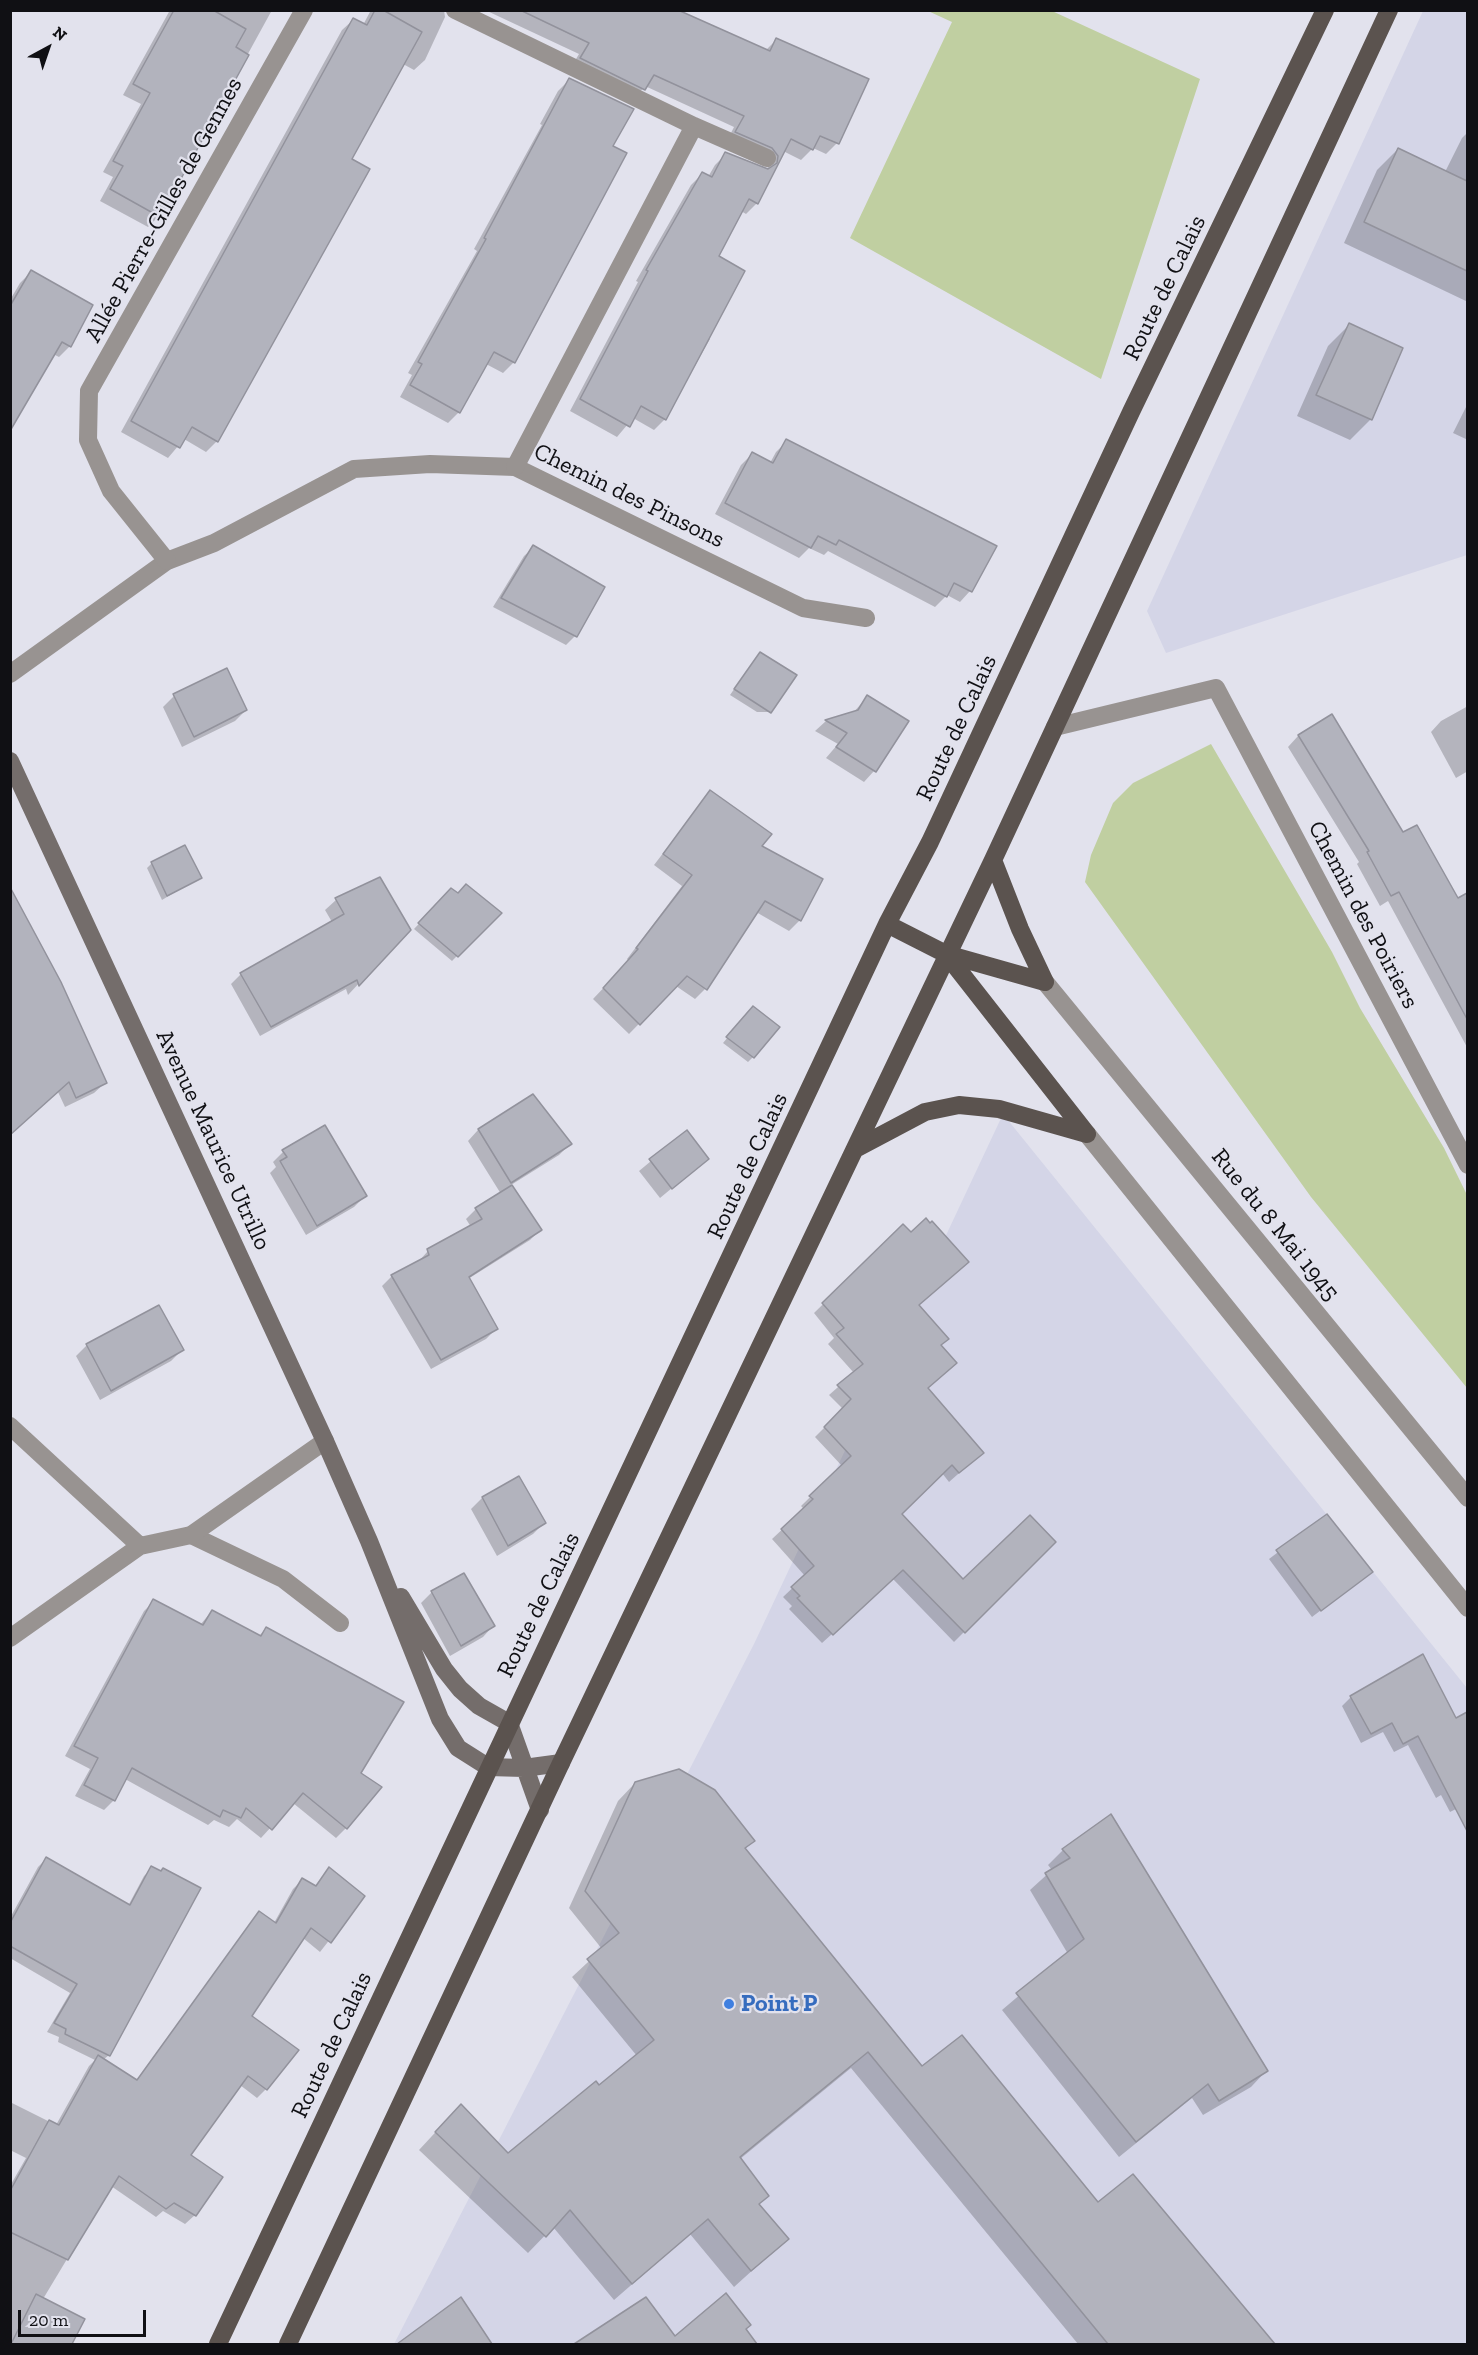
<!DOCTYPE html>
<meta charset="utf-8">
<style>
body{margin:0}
#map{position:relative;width:1478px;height:2355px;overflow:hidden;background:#e2e2ed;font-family:"Zilla Slab",serif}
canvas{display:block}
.frame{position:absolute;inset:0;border:12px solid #101014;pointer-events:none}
.north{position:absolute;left:18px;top:18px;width:60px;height:60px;-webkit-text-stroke:4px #e2e2ed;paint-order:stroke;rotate:40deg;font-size:16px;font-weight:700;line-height:24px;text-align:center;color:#101014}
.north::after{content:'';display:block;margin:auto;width:21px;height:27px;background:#101014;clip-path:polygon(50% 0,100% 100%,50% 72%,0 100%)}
.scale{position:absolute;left:18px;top:2310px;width:128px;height:27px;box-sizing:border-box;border:3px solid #101014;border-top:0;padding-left:8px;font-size:18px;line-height:21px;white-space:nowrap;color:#101014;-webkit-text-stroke:4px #e2e2ed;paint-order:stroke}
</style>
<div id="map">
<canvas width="1478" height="2355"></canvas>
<div class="frame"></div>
<div class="north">N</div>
<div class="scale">20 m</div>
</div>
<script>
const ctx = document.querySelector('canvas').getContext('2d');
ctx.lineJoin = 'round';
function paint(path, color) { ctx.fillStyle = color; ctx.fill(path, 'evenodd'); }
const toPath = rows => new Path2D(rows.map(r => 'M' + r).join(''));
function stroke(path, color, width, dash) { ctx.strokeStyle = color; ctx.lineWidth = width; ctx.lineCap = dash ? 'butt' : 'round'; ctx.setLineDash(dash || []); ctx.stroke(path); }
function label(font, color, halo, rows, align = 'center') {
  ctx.font = font + ' "Zilla Slab",serif'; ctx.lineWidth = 4.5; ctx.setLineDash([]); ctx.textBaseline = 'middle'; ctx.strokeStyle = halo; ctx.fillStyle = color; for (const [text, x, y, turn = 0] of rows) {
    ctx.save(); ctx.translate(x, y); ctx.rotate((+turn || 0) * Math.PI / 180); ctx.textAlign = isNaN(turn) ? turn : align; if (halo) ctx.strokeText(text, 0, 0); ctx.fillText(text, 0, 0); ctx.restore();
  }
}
paint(toPath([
 [1423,11,1467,11,1467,555,1166,653,1147,611],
 [1003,1114,1467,1688,1467,2344,394,2344,754,1644]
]), '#d4d5e7');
paint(toPath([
 [928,11,1052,11,1200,79,1101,379,850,238,952,22],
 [1211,744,1332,952,1360,1008,1444,1148,1467,1195,1467,1388,1311,1197,1085,882,1091,855,1113,803,1133,783]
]), '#c0cfa1');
paint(toPath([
 [170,10,272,10,159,216,148,227,100,201,113,177,103,172,141,104,123,95],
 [371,10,444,10,445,17,425,60,414,70,403,64,350,160,217,441,206,452,184,439,168,458,121,432,342,30,353,20,363,25],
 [485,10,674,10,765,51,776,40,837,143,826,154,813,148,801,160,783,151,757,203,746,214,741,211,717,257,707,337,710,339,665,419,654,430,633,418,617,437,570,411,638,282,636,281,691,185,702,174,708,177,715,165,726,154,767,171,768,168,761,158,726,143,734,127,645,86,633,100,570,69,579,54],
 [569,80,611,146,514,362,503,373,486,364,459,412,448,423,400,397,412,375,408,373,477,251,474,249,542,125,540,124,558,91],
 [1468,132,1468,302,1344,243,1377,170,1398,149,1445,172,1462,138],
 [31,272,91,306,70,346,59,357,53,354,10,418,10,300,20,283],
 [1349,325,1371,419,1350,440,1297,416,1328,346],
 [1468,403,1468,440,1453,433],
 [787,441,970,591,960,602,947,595,935,607,828,551,824,555,809,548,799,558,715,514,741,465,752,454,770,463,776,452],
 [534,547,603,587,575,636,566,645,493,607,524,556],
 [755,659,774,706,769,712,757,712,730,695],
 [226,670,246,710,235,721,182,747,163,707,174,696],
 [867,697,907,721,874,771,864,782,826,758,838,744,815,731,826,721,853,713],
 [1468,706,1468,771,1456,778,1431,732,1441,721],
 [1331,716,1403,834,1457,900,1466,895,1468,898,1468,1049,1388,901,1380,906,1357,864,1359,862,1288,747,1298,736],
 [710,792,760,847,821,880,800,920,789,931,756,912,705,989,695,999,676,986,629,1034,593,999,629,961,627,959,682,886,654,865],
 [152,863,200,877,162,900,147,868],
 [380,879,409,930,348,995,346,989,260,1036,231,984,241,974,332,922,325,910,336,900],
 [451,890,499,913,452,961,414,929],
 [748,1013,753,1057,748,1062,723,1043],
 [10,1070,105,1083,94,1093,65,1107,58,1092],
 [533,1096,570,1144,559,1155,511,1185,540,1230,530,1240,468,1279,496,1329,486,1339,431,1369,382,1286,392,1276,418,1262,428,1251,471,1227,466,1219,476,1209,501,1194,468,1141,478,1130],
 [686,1132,707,1159,660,1198,639,1171],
 [283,1152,365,1196,354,1207,306,1235,270,1173,276,1167,273,1162],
 [903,1226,918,1305,939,1346,927,1388,982,1453,949,1482,942,1473,900,1514,963,1581,1054,1542,954,1642,893,1579,822,1643,789,1609,792,1606,783,1597,805,1576,772,1539,804,1509,801,1506,842,1466,815,1437,843,1409,829,1395,854,1373,828,1344,834,1338,814,1313],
 [87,1345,182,1350,171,1361,100,1400,76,1356],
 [519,1478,544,1523,533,1534,497,1556,471,1509,482,1498],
 [1326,1516,1371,1572,1312,1617,1269,1559],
 [432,1592,493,1626,483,1637,450,1656,421,1603],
 [154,1601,200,1625,212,1611,259,1636,266,1628,359,1773,346,1828,336,1838,293,1803,261,1838,237,1819,229,1827,214,1820,208,1825,125,1779,114,1800,104,1810,75,1796,90,1769,65,1756,144,1611],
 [1351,1697,1455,1720,1460,1718,1468,1733,1468,1803,1450,1812,1441,1795,1436,1798,1408,1745,1394,1752,1383,1732,1361,1743,1342,1706],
 [635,1783,753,1841,744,1850,922,2068,1098,2204,1133,2176,1273,2344,1078,2344,851,2068,740,2159,758,2205,787,2239,734,2287,690,2234,614,2300,553,2227,528,2253,419,2150,444,2123,507,2155,637,2056,572,1977,602,1949,569,1908,618,1801],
 [1063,1850,1266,2071,1251,2087,1203,2115,1192,2098,1119,2157,1002,2010,1068,1954,1030,1890,1052,1870,1048,1865],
 [46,1859,128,1906,144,1876,152,1868,109,2055,103,2060,136,2081,259,1913,274,1923,293,1889,302,1880,314,1887,329,1869,363,1897,320,1952,303,1938,250,2016,266,2089,257,2098,240,2085,189,2156,195,2215,185,2224,163,2211,156,2217,111,2186,43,2299,83,2319,71,2344,10,2344,10,2186,26,2158,10,2150,10,2102,56,2125,89,2066,95,2060,58,2042,59,2037,47,2032,70,1993,10,1958,10,1918,38,1867],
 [646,2299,675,2338,744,2329,755,2344,577,2344],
 [460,2300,490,2344,404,2344,418,2330]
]), '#0003');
const building = toPath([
 [174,10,213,10,246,29,236,47,249,55,160,217,110,189,123,166,113,161,150,93,133,84,174,10],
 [375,10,383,10,422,32,352,159,370,169,218,442,192,427,180,448,131,421,353,18,367,25,375,10],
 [520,10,678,10,770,51,776,38,869,79,839,144,820,136,813,150,791,139,758,204,749,199,719,256,745,271,666,420,641,406,630,427,580,399,648,271,646,270,702,172,712,177,725,152,768,169,777,163,778,156,772,148,735,132,744,116,654,75,645,90,580,58,589,43,520,10],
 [569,78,634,109,613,146,627,153,515,363,494,352,460,413,410,385,422,364,418,362,486,239,484,238,569,78],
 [1398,148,1467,181,1467,271,1364,222,1398,148],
 [31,270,93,305,71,347,62,342,10,431,10,306,31,270],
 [1349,323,1403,348,1372,420,1316,395,1349,323],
 [786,439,997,546,972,592,954,583,947,597,839,540,836,545,818,536,811,548,725,503,752,452,773,463,786,439],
 [533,545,605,587,577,637,501,598,533,545],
 [760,652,797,675,771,713,734,689,760,652],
 [227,668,247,710,194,737,173,694,227,668],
 [867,695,909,721,876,772,836,747,847,733,825,720,858,710,867,695],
 [1332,714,1403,832,1417,825,1458,898,1467,893,1467,1019,1399,892,1391,896,1367,852,1369,851,1298,735,1332,714],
 [710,790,772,834,762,846,823,879,801,921,765,901,707,990,687,976,640,1025,603,988,638,949,636,948,692,875,663,854,710,790],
 [185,845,202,878,167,896,151,862,185,845],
 [380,877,411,930,359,986,357,980,271,1027,240,973,344,914,335,898,380,877],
 [466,884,502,913,458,957,418,923,451,888,458,893,466,884],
 [10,887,61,982,107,1083,76,1098,69,1082,10,1135,10,887],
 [753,1006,780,1027,754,1058,726,1037,753,1006],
 [533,1094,572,1144,511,1183,478,1129,533,1094],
 [325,1125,367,1196,317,1226,280,1161,287,1157,282,1150,325,1125],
 [687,1130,709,1159,672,1189,649,1159,687,1130],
 [512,1185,542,1230,469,1277,498,1329,441,1360,391,1275,429,1255,427,1249,482,1219,475,1208,512,1185],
 [926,1218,930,1223,932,1221,969,1262,919,1305,949,1339,941,1345,957,1363,928,1388,984,1453,959,1473,952,1465,902,1514,963,1579,1030,1515,1056,1542,965,1633,903,1570,833,1635,797,1598,800,1596,791,1587,814,1566,781,1529,813,1499,809,1496,851,1456,824,1427,851,1399,837,1385,863,1364,836,1334,844,1328,822,1303,903,1224,911,1232,926,1218],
 [159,1305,184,1350,111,1391,86,1344,159,1305],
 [519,1476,546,1523,508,1546,482,1497,519,1476],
 [1327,1514,1373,1572,1321,1611,1276,1550,1327,1514],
 [464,1573,495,1626,461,1646,431,1591,464,1573],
 [153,1599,203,1625,212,1610,261,1636,266,1627,404,1702,361,1773,382,1787,347,1829,303,1793,272,1830,246,1808,241,1818,223,1810,220,1817,132,1768,115,1801,84,1785,98,1758,74,1746,153,1599],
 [1423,1654,1456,1718,1467,1712,1467,1831,1418,1736,1403,1744,1392,1723,1371,1734,1350,1696,1423,1654],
 [679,1769,715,1790,755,1841,745,1848,922,2066,962,2035,1098,2202,1133,2174,1275,2344,1108,2344,868,2052,740,2157,769,2196,759,2204,789,2239,751,2271,708,2219,632,2284,570,2210,546,2237,435,2132,461,2104,508,2153,596,2081,599,2085,654,2040,587,1959,619,1933,585,1891,635,1782,679,1769],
 [1111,1814,1268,2071,1219,2101,1208,2084,1136,2142,1016,1993,1084,1939,1045,1873,1070,1858,1062,1849,1111,1814],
 [46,1857,130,1905,151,1866,161,1871,163,1868,201,1888,110,2056,65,2034,66,2029,54,2023,77,1984,10,1946,10,1923,46,1857],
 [329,1867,365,1896,331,1943,311,1928,252,2016,299,2050,267,2090,248,2076,191,2155,223,2177,196,2216,174,2203,166,2209,119,2176,68,2260,10,2232,10,2191,49,2120,59,2125,98,2055,137,2080,259,1911,276,1923,302,1878,316,1886,329,1867],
 [726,2293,751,2325,746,2329,757,2344,574,2344,646,2297,675,2336,726,2293],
 [36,2294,85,2319,72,2344,11,2344,36,2294],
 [461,2297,492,2344,397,2344,461,2297]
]);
paint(building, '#b2b3bd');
stroke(building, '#92929c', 1.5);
stroke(toPath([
 [10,674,167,561,214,543,354,469,430,464,515,467,803,608,866,618],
 [191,1535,283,1579,340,1623]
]), '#989391', 18);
stroke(toPath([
 [455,10,694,126,767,158],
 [515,467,694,126],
 [167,561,111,491,88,440,89,391,304,10],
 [1055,727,1216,688,1468,1165],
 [1045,982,1468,1498],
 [1087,1134,1468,1608],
 [10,1426,140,1546],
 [10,1638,140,1546,191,1535,325,1441]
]), '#989391', 18);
stroke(toPath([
 [10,761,325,1441,369,1541,440,1719,458,1748,488,1767,524,1768,561,1763],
 [401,1597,444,1669,460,1689,479,1706,509,1723,540,1810]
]), '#746d6b', 18);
stroke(toPath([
 [993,860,1020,929,1045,982],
 [887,924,946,954,1045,982],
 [946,954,1087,1134],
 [857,1148,925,1112,959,1105,999,1109,1087,1134],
 [218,2344,887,924,930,842,1131,412,1325,10],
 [288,2344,561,1763,993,860,1389,10]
]), '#5b534f', 18);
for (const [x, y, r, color] of [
 [729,2004,6,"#3f7fe0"]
]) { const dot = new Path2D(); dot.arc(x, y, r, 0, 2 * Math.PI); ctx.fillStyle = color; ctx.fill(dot); stroke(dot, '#e2e2ed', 2); }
label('24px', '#101014', '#e2e2ed', [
 ["Allée Pierre-Gilles de Gennes",164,210,-61],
 ["Route de Calais",1165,288,-64],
 ["Chemin des Pinsons",629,496,26],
 ["Route de Calais",957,728,-65],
 ["Chemin des Poiriers",1363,915,62],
 ["Avenue Maurice Utrillo",213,1140,65],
 ["Route de Calais",748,1166,-65],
 ["Rue du 8 Mai 1945",1275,1225,51],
 ["Route de Calais",539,1605,-64],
 ["Route de Calais",332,2045,-65]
]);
label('bold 24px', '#366cbe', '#e2e2ed', [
 ["Point P",741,2004]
], 'left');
</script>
